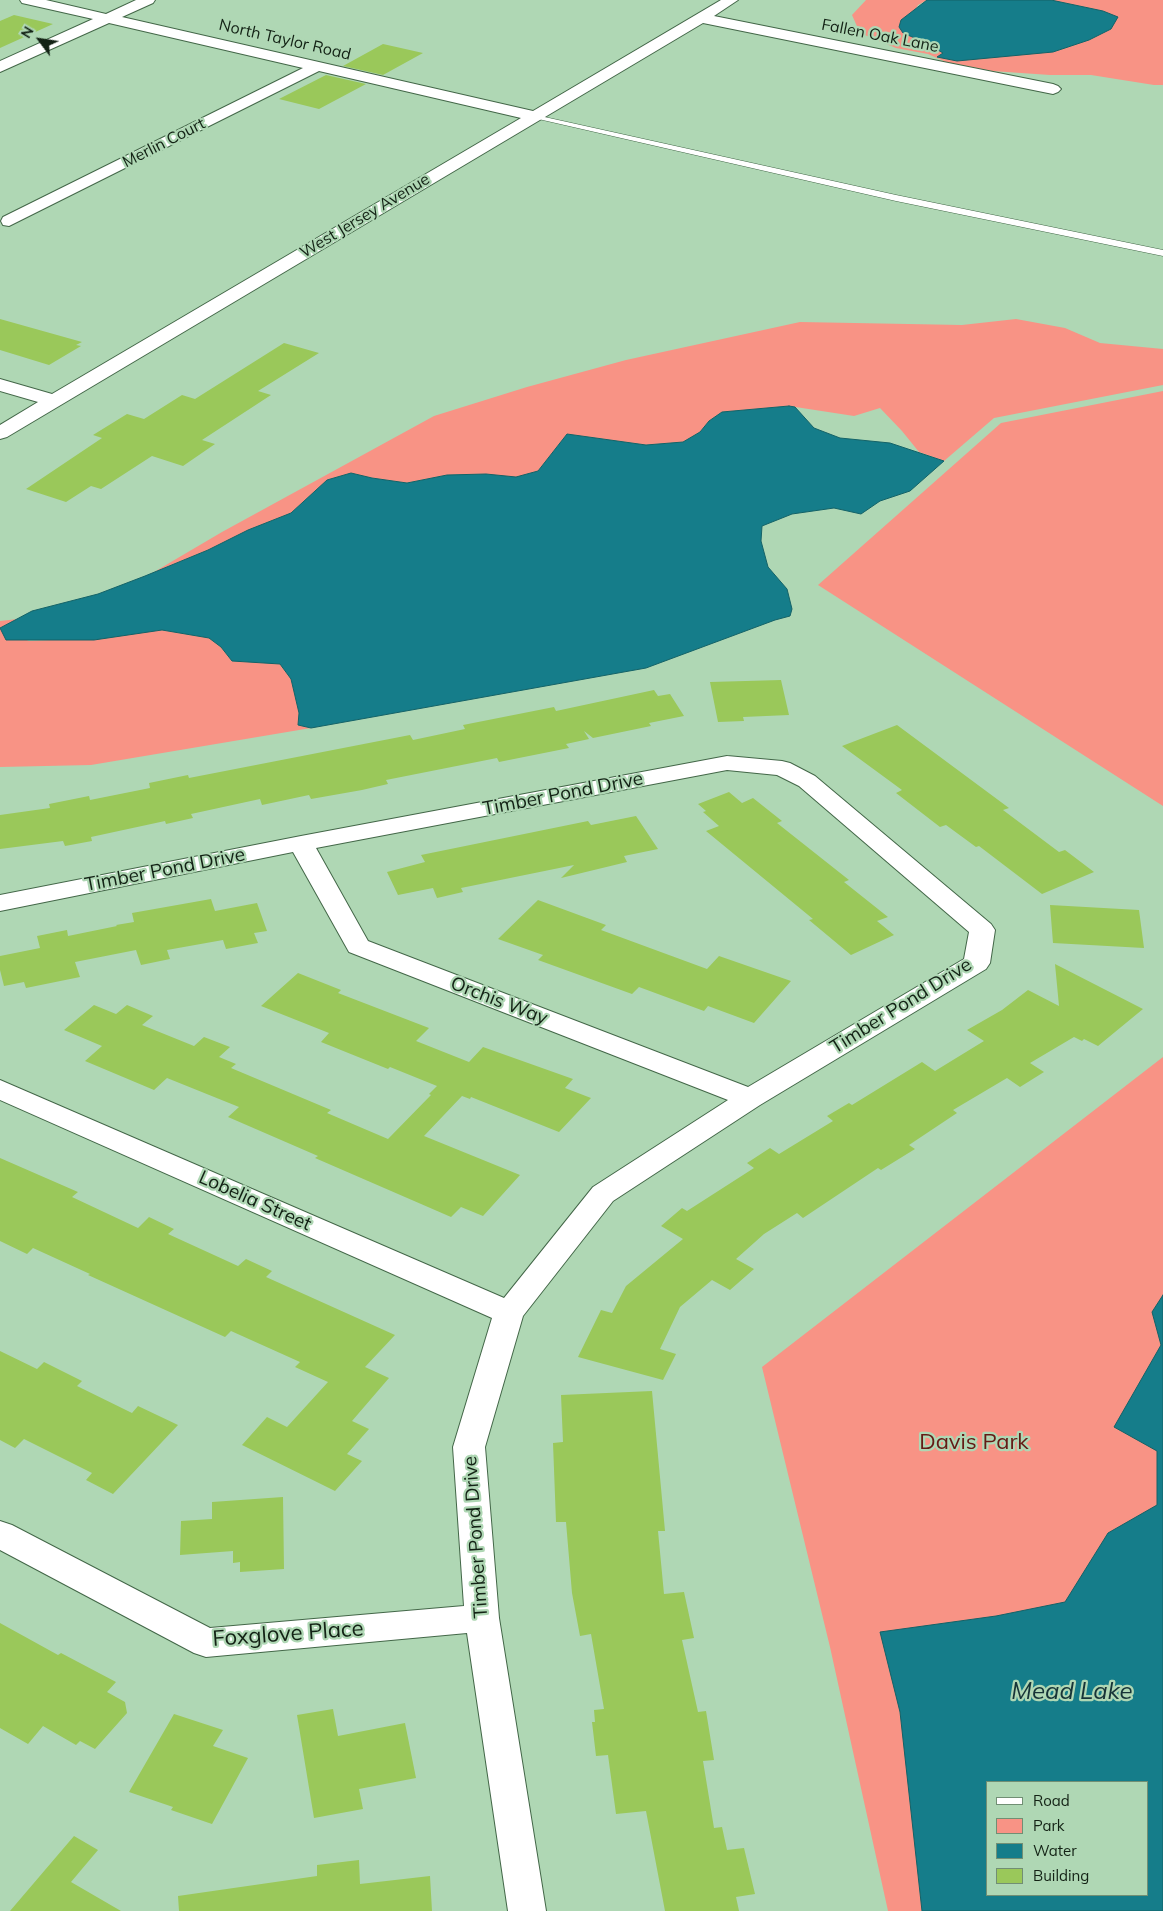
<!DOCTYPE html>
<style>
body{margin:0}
#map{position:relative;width:1163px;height:1911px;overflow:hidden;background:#afd7b4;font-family:Mulish,sans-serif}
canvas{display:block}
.legend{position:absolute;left:986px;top:1781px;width:162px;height:115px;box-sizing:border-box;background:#afd7b4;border:1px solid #718f74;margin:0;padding:6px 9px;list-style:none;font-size:15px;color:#132215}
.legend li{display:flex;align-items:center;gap:10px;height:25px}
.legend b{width:25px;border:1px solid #718f74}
.north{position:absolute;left:15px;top:15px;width:50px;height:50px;-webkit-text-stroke:4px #afd7b4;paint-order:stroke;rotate:301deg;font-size:14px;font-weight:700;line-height:20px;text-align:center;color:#132215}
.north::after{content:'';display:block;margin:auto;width:18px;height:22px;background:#132215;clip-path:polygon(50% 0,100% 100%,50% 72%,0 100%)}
</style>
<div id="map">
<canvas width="1163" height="1911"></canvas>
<ul class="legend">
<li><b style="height:6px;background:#fff"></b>Road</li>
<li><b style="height:14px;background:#f89385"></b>Park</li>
<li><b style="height:14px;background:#157d8a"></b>Water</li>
<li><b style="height:14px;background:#9ac85a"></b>Building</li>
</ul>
<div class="north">N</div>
</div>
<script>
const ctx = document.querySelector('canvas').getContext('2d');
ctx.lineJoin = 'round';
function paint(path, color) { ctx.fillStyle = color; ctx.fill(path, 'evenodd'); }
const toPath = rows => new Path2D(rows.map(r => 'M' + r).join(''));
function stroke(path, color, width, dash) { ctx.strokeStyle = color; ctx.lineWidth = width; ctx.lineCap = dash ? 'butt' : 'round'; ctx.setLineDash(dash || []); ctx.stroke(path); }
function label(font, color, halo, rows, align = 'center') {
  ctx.font = font + ' Mulish,sans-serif'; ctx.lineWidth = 4.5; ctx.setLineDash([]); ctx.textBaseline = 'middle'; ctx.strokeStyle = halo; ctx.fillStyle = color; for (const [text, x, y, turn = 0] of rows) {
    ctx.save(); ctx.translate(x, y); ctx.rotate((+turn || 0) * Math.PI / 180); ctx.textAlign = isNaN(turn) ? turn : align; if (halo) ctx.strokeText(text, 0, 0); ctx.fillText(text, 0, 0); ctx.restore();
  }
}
paint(toPath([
 [866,0,927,0,918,5,903,33,924,42,943,53,937,57,1053,52,1089,40,1111,29,1103,11,1051,0,1163,0,1163,85,1154,85,1091,75,1050,75,992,71,946,62,928,54,896,48,860,33,852,15],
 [1016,319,1065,328,1100,343,1163,349,1163,385,994,418,944,461,919,452,902,431,880,408,854,416,789,406,722,412,709,421,700,432,683,442,646,445,567,434,538,471,516,478,486,474,447,475,407,483,372,478,351,473,327,480,291,513,248,530,208,550,154,572,222,532,434,416,527,387,626,360,800,322,962,325],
 [1163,391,1163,806,818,585,1001,423],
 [18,619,0,628,29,641,114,637,135,632,162,630,209,638,221,647,232,661,280,664,291,679,299,713,298,725,311,728,91,765,0,767,0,621],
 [1163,1057,1163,1911,888,1911,830,1647,762,1367],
 [987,1782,1147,1782,1147,1895,987,1895]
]), '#f89385');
const water = toPath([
 [927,0,1051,0,1103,11,1118,17,1111,29,1089,40,1053,52,957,61,937,57,943,53,924,42,903,33,899,27,901,20,927,0],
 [789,406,795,407,814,428,840,438,890,443,944,461,910,491,880,501,861,514,834,508,792,514,762,526,761,541,768,567,787,589,792,609,790,616,775,620,646,668,311,728,298,725,299,713,291,679,280,664,232,661,221,647,209,638,162,630,94,640,6,640,0,628,32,611,98,594,145,576,208,550,248,530,291,513,327,480,351,473,372,478,407,483,447,475,486,474,516,477,538,471,567,434,646,445,683,442,700,432,709,421,722,412,789,406],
 [1163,1295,1163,1911,922,1911,900,1712,880,1632,996,1616,1065,1602,1108,1533,1157,1505,1157,1451,1114,1427,1161,1345,1152,1312,1163,1295],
 [987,1782,1147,1782,1147,1895,987,1895,987,1782]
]);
paint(water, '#157d8a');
stroke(water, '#146267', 1);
paint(toPath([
 [14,15,53,24,0,48,0,21],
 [383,44,423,53,383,75,343,66],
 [326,75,366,84,319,109,279,99],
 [0,319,82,342,76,345,81,346,49,365,0,350],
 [284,343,319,353,258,391,271,395,202,440,215,444,183,466,152,456,101,489,91,486,66,502,26,489,102,438,93,435,127,414,144,419,182,395,195,399],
 [781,680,789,715,743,717,744,721,718,722,710,682],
 [654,690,658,696,670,694,684,716,649,723,651,726,593,738,584,731,589,739,566,744,569,748,499,762,497,758,386,780,388,784,362,790,311,799,309,795,262,805,260,799,191,814,193,818,166,824,165,821,91,837,92,841,65,846,63,841,0,849,0,815,50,808,49,804,89,796,90,800,150,788,149,783,188,775,189,778,410,735,413,740,465,729,463,725,554,707,556,711],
 [897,725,1009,808,1003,810,1059,852,1065,850,1094,872,1042,894,979,846,976,847,946,825,940,827,896,793,902,790,842,746],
 [729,792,742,803,753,798,782,821,777,823,849,880,844,882,888,917,877,921,894,935,851,955,809,920,813,919,706,831,719,826,703,812,706,811,698,804],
 [636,816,658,849,624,856,627,862,561,878,574,865,461,888,463,892,437,898,433,888,398,895,387,872,425,862,421,855,588,821,591,825],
 [211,899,215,911,257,903,267,931,254,933,258,943,226,949,223,940,167,950,170,959,141,965,136,950,75,962,80,977,26,988,24,982,4,986,0,970,0,956,40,948,37,936,67,930,68,936,117,926,116,925,134,922,132,913],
 [538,900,606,925,601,930,707,969,719,956,791,981,754,1023,708,1006,704,1011,639,987,632,994,538,960,543,955,498,939],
 [1050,905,1139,910,1144,948,1053,943],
 [1055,964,1143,1009,1098,1046,1084,1039,1082,1041,1074,1037,1030,1063,1044,1072,1020,1087,1007,1078,953,1110,957,1113,909,1145,915,1149,881,1170,878,1168,803,1218,797,1213,764,1234,736,1259,754,1269,730,1290,712,1280,680,1307,660,1349,676,1354,663,1380,578,1357,601,1310,612,1313,626,1286,683,1239,661,1226,682,1208,687,1211,754,1168,747,1163,770,1148,779,1154,833,1121,827,1116,849,1103,852,1105,922,1062,935,1071,984,1041,967,1030,1002,1010,1028,990,1059,1006],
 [298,973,341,990,338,993,429,1028,416,1041,469,1062,483,1047,573,1079,565,1088,591,1098,559,1132,471,1097,470,1099,462,1096,424,1136,520,1175,483,1216,461,1207,451,1217,315,1158,318,1156,228,1117,239,1107,167,1078,154,1090,85,1061,102,1046,64,1030,94,1005,116,1014,127,1005,153,1016,142,1025,194,1046,204,1037,230,1047,219,1057,236,1064,231,1068,331,1110,327,1113,388,1139,431,1095,429,1094,437,1086,390,1067,388,1069,321,1042,329,1033,261,1006],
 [0,1158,78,1192,72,1197,138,1228,149,1217,174,1229,168,1234,238,1266,246,1259,272,1271,266,1277,395,1335,365,1367,389,1378,352,1421,369,1429,347,1454,362,1461,335,1491,242,1445,267,1417,287,1427,328,1382,295,1367,300,1362,231,1331,225,1337,88,1275,90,1274,33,1248,27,1254,0,1241],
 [0,1351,37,1369,44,1362,82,1381,77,1386,132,1413,138,1406,178,1425,113,1494,86,1480,92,1473,24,1439,15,1448,0,1440],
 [652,1391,665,1531,658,1531,664,1594,684,1592,694,1638,682,1640,698,1712,706,1711,714,1760,703,1761,714,1828,722,1827,727,1850,744,1848,755,1894,736,1897,739,1911,665,1911,646,1811,616,1814,608,1755,596,1756,592,1722,595,1722,594,1710,604,1709,591,1634,580,1636,572,1593,566,1522,556,1522,553,1443,563,1442,561,1395],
 [283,1497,284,1569,240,1572,240,1562,233,1563,233,1551,180,1555,181,1521,212,1519,212,1502],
 [0,1623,58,1655,61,1653,116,1682,107,1692,125,1702,127,1713,95,1749,80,1741,76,1745,43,1726,28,1744,0,1728],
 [333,1709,338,1736,405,1723,416,1778,359,1789,363,1809,314,1818,297,1715],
 [174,1714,223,1730,213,1746,248,1758,212,1824,171,1810,173,1807,129,1792],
 [74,1836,98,1850,71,1882,121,1911,10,1911],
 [359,1860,360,1884,430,1876,432,1911,179,1911,178,1896,317,1876,317,1865]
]), '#9ac85a');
const lane = toPath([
 [531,114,896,195,1163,250,1163,256,896,201,534,118,531,118,531,114]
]);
const street = toPath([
 [20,0,46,0,106,14,136,0,155,0,153,3,122,17,533,111,721,0,738,0,714,16,1053,84,1058,86,1061,89,1058,92,1053,94,703,23,7,437,0,439,0,425,38,402,0,391,0,379,52,394,521,118,319,71,9,226,3,225,1,221,3,217,303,68,109,23,0,72,0,61,93,19,22,3,20,0],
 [727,756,782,761,790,763,815,776,991,924,995,930,990,963,986,969,760,1105,613,1201,523,1316,485,1447,499,1618,546,1911,508,1911,467,1633,206,1657,194,1653,0,1550,0,1521,12,1525,210,1628,464,1606,453,1447,492,1318,0,1100,0,1080,504,1298,593,1187,728,1100,349,952,293,852,0,911,0,895,301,836,727,756],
 [727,770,777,775,799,786,969,932,964,959,748,1087,368,941,316,848,727,770]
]);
stroke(lane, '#436748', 1);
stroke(street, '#436748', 2);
paint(lane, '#fff');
paint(street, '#fff');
label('16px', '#132215', '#afd7b4', [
 ["Fallen Oak Lane",880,36,11],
 ["North Taylor Road",285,40,13],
 ["Merlin Court",164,143,-27],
 ["West Jersey Avenue",365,216,-31]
]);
label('19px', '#132215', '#afd7b4', [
 ["Timber Pond Drive",563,794,-11],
 ["Timber Pond Drive",165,870,-11],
 ["Orchis Way",499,1001,21],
 ["Timber Pond Drive",901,1006,-32],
 ["Lobelia Street",255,1201,24],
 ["Timber Pond Drive",476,1537,-94]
]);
label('22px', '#641a15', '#afd7b4', [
 ["Davis Park",974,1442]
]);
label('22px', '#132215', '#afd7b4', [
 ["Foxglove Place",288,1634,-4]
]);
label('italic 24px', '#173438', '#afd7b4', [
 ["Mead Lake",1072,1692]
]);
</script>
